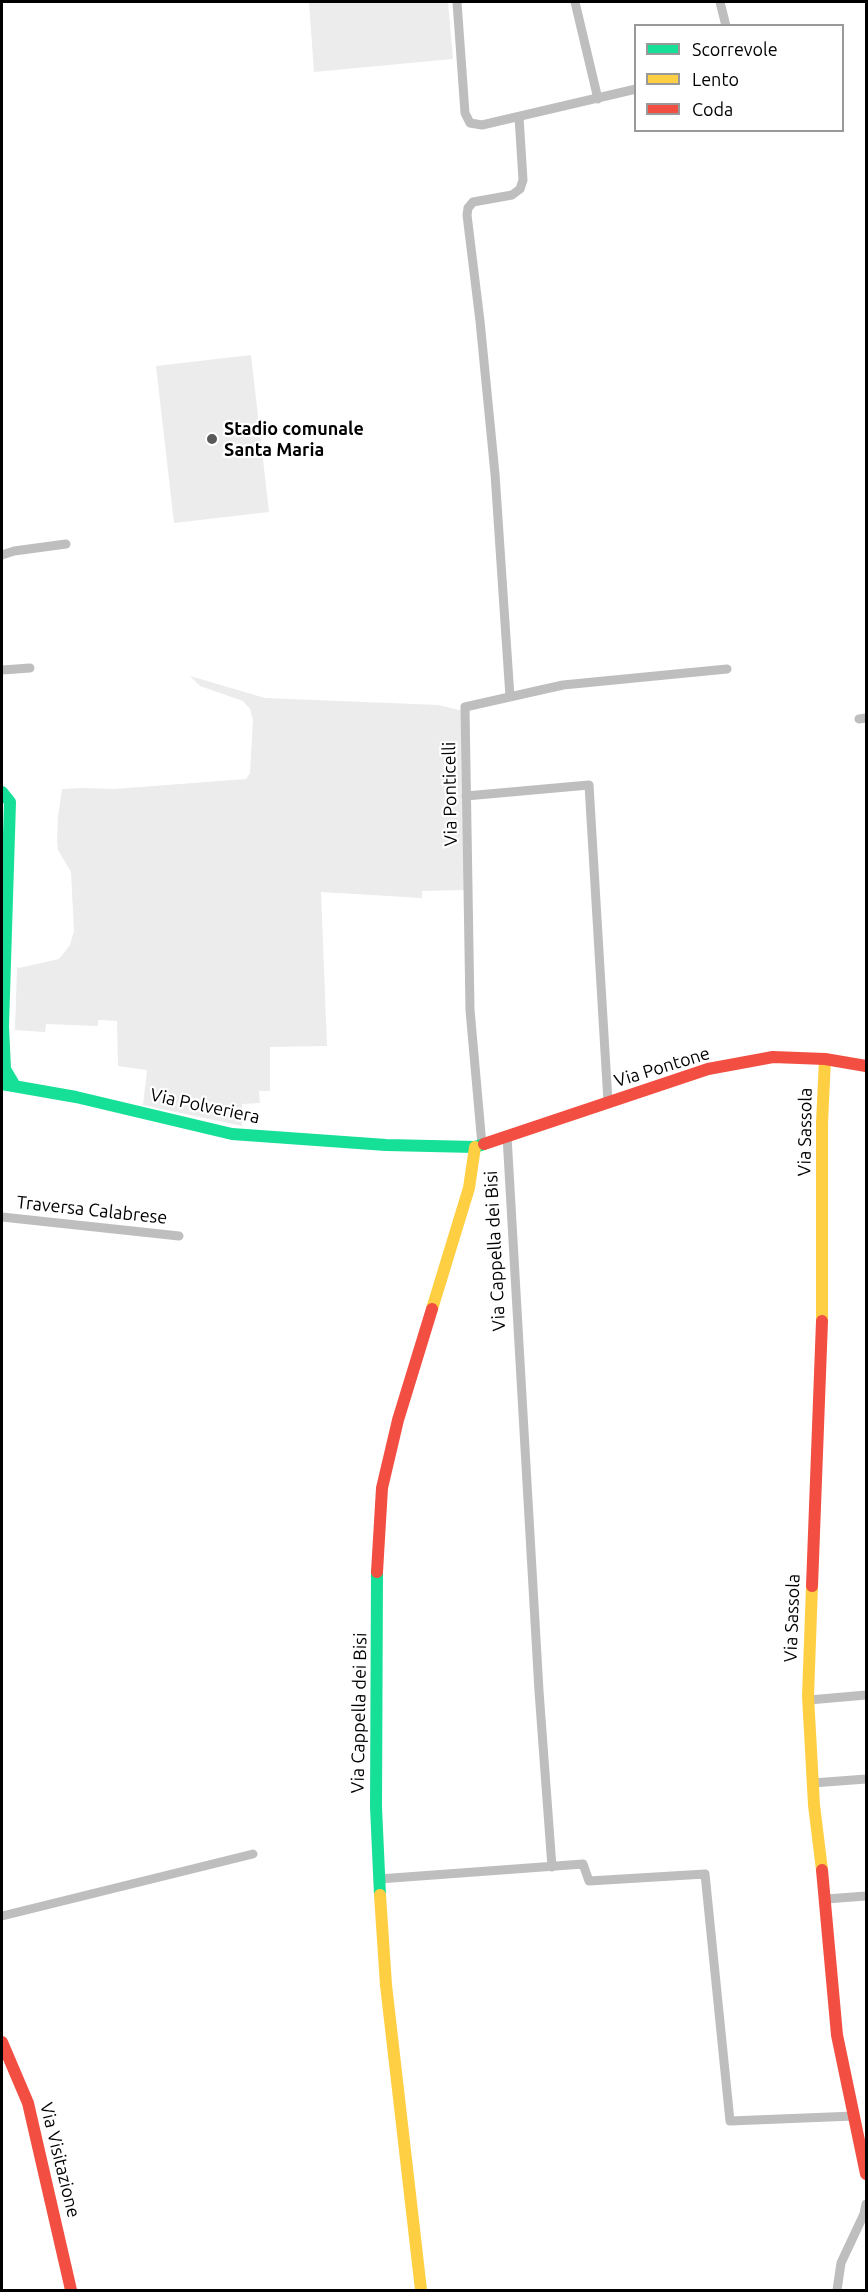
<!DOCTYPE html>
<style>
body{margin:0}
#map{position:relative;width:868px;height:2292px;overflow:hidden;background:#fff;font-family:Ubuntu,sans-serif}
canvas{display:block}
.frame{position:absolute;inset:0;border:3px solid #000;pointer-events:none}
.legend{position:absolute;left:634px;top:24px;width:210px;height:108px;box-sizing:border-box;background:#fff;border:2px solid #999;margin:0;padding:8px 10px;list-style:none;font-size:18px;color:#000}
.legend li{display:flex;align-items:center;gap:12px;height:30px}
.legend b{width:30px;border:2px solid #999}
</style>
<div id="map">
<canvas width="868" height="2292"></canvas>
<div class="frame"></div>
<ul class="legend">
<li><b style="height:8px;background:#16e098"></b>Scorrevole</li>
<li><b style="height:8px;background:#ffcf43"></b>Lento</li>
<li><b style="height:8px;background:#f24e42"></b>Coda</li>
</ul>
</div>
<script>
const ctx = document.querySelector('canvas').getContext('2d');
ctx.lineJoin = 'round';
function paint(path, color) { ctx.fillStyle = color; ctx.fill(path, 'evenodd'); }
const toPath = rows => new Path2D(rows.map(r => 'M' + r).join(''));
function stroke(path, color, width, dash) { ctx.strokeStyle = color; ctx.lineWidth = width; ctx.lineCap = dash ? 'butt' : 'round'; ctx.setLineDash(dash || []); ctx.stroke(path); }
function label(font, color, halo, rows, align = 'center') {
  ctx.font = font + ' Ubuntu,sans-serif'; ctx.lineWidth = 4.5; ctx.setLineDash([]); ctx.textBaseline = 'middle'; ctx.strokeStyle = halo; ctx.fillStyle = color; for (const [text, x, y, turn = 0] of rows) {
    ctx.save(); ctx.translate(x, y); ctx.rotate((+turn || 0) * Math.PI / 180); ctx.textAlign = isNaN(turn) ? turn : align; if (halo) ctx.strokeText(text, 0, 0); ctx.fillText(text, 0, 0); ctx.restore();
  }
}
paint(toPath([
 [309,2,448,2,453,59,314,72],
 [251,355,269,512,174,523,156,366],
 [190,676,265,698,439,705,463,711,466,890,422,891,422,898,321,892,327,1046,270,1047,270,1091,259,1091,260,1103,242,1104,242,1126,143,1105,147,1070,118,1066,117,1021,98,1020,98,1026,46,1024,45,1032,15,1030,17,967,19,968,59,959,70,945,74,931,71,872,58,850,57,841,58,816,62,789,81,788,114,789,246,779,250,773,253,720,250,709,243,701,200,686]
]), '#ececec');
stroke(toPath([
 [457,2,465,113,470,123,482,125,636,89],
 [575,2,598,99],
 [720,2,726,26],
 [2,555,14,551,66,544],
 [2,670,30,668],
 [510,697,495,474,480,321,467,215,468,208,473,202,512,195,520,189,523,180,519,117],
 [859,719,866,718],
 [466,796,589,785,608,1102],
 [507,1136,539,1691,552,1867],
 [482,1145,470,1010,465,707,563,685,727,669],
 [2,1217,179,1236],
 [809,1700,866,1695],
 [813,1783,866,1779],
 [379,1879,583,1864,589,1881,705,1874,730,2121,854,2116],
 [826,1899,866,1896],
 [2,1916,253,1854],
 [837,2290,841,2263,864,2214,866,2204]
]), '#bebebe', 9);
stroke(toPath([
 [2,792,10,802,3,1026,5,1069,15,1086],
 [2,1084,76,1097,232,1134,386,1145,475,1147,484,1144],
 [377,1572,376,1807,380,1895]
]), '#16e098', 12);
stroke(toPath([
 [432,1309,469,1188,475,1147],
 [822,1321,822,1123,825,1059],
 [812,1586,808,1696,814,1805,822,1870],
 [380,1895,386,1985,421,2290]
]), '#ffcf43', 12);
stroke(toPath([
 [484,1144,708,1069,773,1057,825,1059,866,1066],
 [377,1572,382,1488,398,1420,432,1309],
 [812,1586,822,1321],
 [822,1870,837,2035,866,2174],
 [2,2042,28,2103,71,2290]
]), '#f24e42', 12);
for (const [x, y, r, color] of [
 [212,439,6,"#595959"]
]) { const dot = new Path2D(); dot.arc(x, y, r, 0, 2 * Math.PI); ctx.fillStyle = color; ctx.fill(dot); stroke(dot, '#fff', 2); }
label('bold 18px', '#000', '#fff', [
 ["Stadio comunale",224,429],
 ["Santa Maria",224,450]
], 'left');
label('18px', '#000', '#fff', [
 ["Via Ponticelli",450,794,-91],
 ["Via Pontone",662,1067,-17],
 ["Via Polveriera",205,1106,12],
 ["Via Sassola",805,1132,-89],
 ["Traversa Calabrese",92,1210,6],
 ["Via Cappella dei Bisi",495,1251,-93],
 ["Via Sassola",792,1618,-88],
 ["Via Cappella dei Bisi",359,1713,-89],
 ["Via Visitazione",60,2160,76]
]);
</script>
